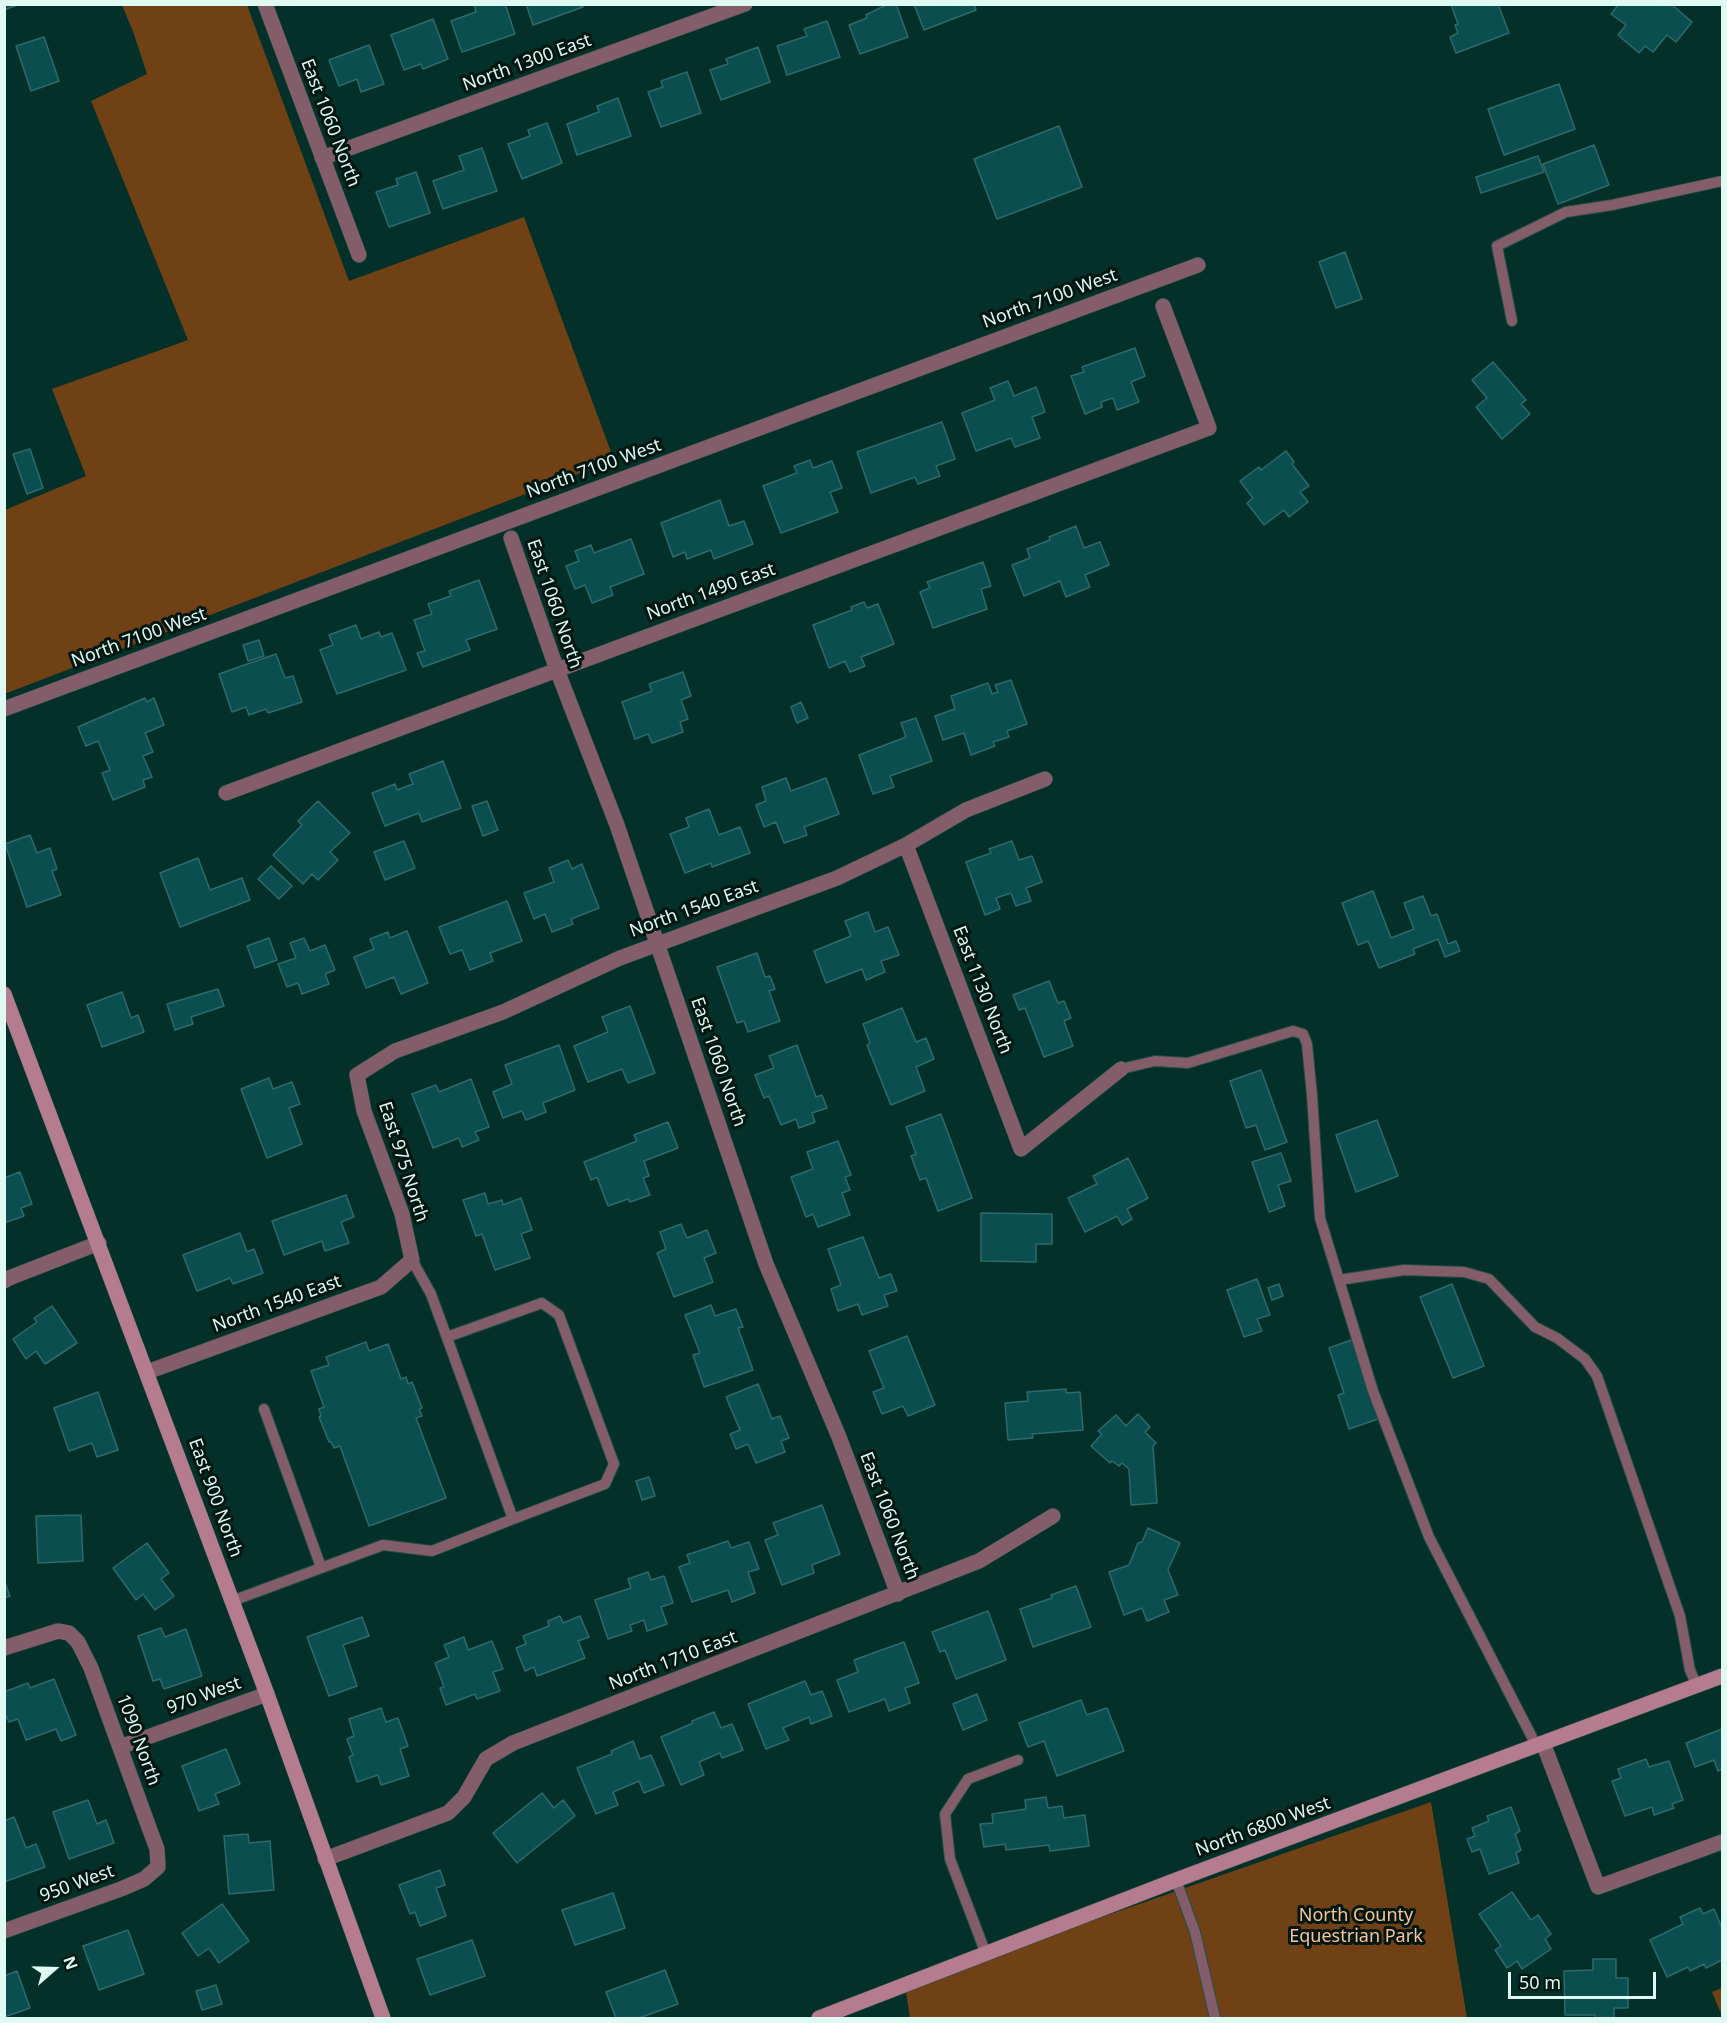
<!DOCTYPE html>
<style>
body{margin:0}
#map{position:relative;width:1727px;height:2023px;overflow:hidden;background:#033129;font-family:"Noto Sans",sans-serif}
canvas{display:block}
.frame{position:absolute;inset:0;border:6px solid #defaf2;pointer-events:none}
.north{position:absolute;left:24px;top:1939px;width:60px;height:60px;-webkit-text-stroke:4px #011611;paint-order:stroke;rotate:70deg;font-size:16px;font-weight:700;line-height:24px;text-align:center;color:#defaf2}
.north::after{content:'';display:block;margin:auto;width:21px;height:27px;background:#defaf2;clip-path:polygon(50% 0,100% 100%,50% 72%,0 100%)}
.scale{position:absolute;left:1508px;top:1972px;width:148px;height:27px;box-sizing:border-box;border:3px solid #defaf2;border-top:0;padding-left:8px;font-size:18px;line-height:21px;white-space:nowrap;color:#defaf2;-webkit-text-stroke:4px #011611;paint-order:stroke}
</style>
<div id="map">
<canvas width="1727" height="2023"></canvas>
<div class="frame"></div>
<div class="north">N</div>
<div class="scale">50 m</div>
</div>
<script>
const ctx = document.querySelector('canvas').getContext('2d');
ctx.lineJoin = 'round';
function paint(path, color) { ctx.fillStyle = color; ctx.fill(path, 'evenodd'); }
const toPath = rows => new Path2D(rows.map(r => 'M' + r).join(''));
function stroke(path, color, width, dash) { ctx.strokeStyle = color; ctx.lineWidth = width; ctx.lineCap = dash ? 'butt' : 'round'; ctx.setLineDash(dash || []); ctx.stroke(path); }
function label(font, color, halo, rows, align = 'center') {
  ctx.font = font + ' "Noto Sans",sans-serif'; ctx.lineWidth = 6; ctx.setLineDash([]); ctx.textBaseline = 'middle'; ctx.strokeStyle = halo; ctx.fillStyle = color; for (const [text, x, y, turn = 0] of rows) {
    ctx.save(); ctx.translate(x, y); ctx.rotate((+turn || 0) * Math.PI / 180); ctx.textAlign = isNaN(turn) ? turn : align; if (halo) ctx.strokeText(text, 0, 0); ctx.fillText(text, 0, 0); ctx.restore();
  }
}
paint(toPath([
 [122,5,247,5,349,281,524,217,614,460,7,693,4,692,5,510,86,476,52,389,188,340,91,101,147,74,134,34],
 [1431,1802,1467,2018,910,2018,905,1986],
 [1722,1988,1722,2016,1712,1992]
]), '#714116');
const building = toPath([
 [4,4,20,4,4,10,4,4],
 [474,4,505,4,515,34,462,52,451,21,476,12,474,4],
 [526,4,582,4,583,7,533,25,526,4],
 [888,4,896,4,908,37,860,54,849,25,867,18,866,15,888,4],
 [914,4,974,4,976,10,924,30,914,4],
 [1451,4,1498,4,1509,33,1456,53,1450,37,1458,33,1455,25,1458,24,1451,4],
 [1619,4,1655,4,1657,6,1658,4,1671,4,1692,22,1676,42,1667,35,1653,52,1645,46,1639,53,1618,35,1626,25,1611,14,1619,4],
 [433,19,448,59,423,69,421,64,404,70,391,35,433,19],
 [827,21,840,57,787,75,777,46,807,36,804,29,827,21],
 [44,37,59,81,31,91,16,46,44,37],
 [369,45,384,84,361,92,357,79,339,86,329,60,369,45],
 [758,47,770,82,721,100,710,70,728,64,726,59,758,47],
 [687,72,701,113,661,127,648,92,663,87,661,81,687,72],
 [1559,84,1575,129,1504,155,1488,109,1559,84],
 [618,98,631,136,577,155,567,124,599,112,597,106,618,98],
 [547,123,562,163,522,179,508,144,530,136,528,130,547,123],
 [1059,126,1082,187,997,219,974,159,1059,126],
 [1594,145,1609,185,1558,204,1543,164,1594,145],
 [482,148,497,191,443,209,433,181,464,170,459,156,482,148],
 [1538,156,1544,172,1481,193,1476,177,1538,156],
 [416,172,430,213,389,227,376,192,398,185,396,179,416,172],
 [1345,252,1362,299,1336,308,1319,262,1345,252],
 [1135,348,1145,376,1131,382,1139,402,1117,410,1113,398,1101,402,1102,407,1085,414,1071,376,1084,372,1082,367,1135,348],
 [1493,362,1526,400,1521,404,1530,414,1502,439,1476,407,1487,398,1472,380,1493,362],
 [1008,381,1014,396,1036,387,1045,412,1032,417,1040,438,1015,447,1011,438,976,451,962,413,995,400,990,388,1008,381],
 [942,422,955,459,936,466,940,476,918,484,915,477,871,493,857,452,942,422],
 [30,449,43,488,27,494,13,454,30,449],
 [1286,451,1294,462,1292,464,1309,486,1300,492,1308,502,1289,517,1284,510,1264,525,1247,503,1253,498,1240,481,1259,467,1261,470,1286,451],
 [810,460,813,468,832,461,842,488,830,492,838,512,781,533,763,486,797,473,794,466,810,460],
 [720,500,729,526,744,521,753,544,714,559,711,550,687,559,685,552,673,557,661,523,720,500],
 [1076,526,1084,548,1100,542,1109,565,1085,575,1090,587,1066,597,1060,581,1024,596,1012,565,1030,558,1027,549,1050,540,1049,537,1076,526],
 [631,539,644,574,610,587,613,595,592,603,585,585,575,589,566,566,579,561,575,551,591,545,594,553,631,539],
 [983,562,991,586,981,589,987,609,933,628,920,592,930,588,927,582,983,562],
 [479,580,497,629,466,640,470,650,423,667,417,653,425,651,414,620,432,614,428,604,451,596,449,591,479,580],
 [864,602,867,608,878,604,894,644,861,657,865,666,850,672,845,661,829,668,813,625,852,610,851,607,864,602],
 [356,625,361,639,379,632,381,637,392,633,406,670,337,694,320,650,333,645,329,635,356,625],
 [259,640,264,656,248,661,243,645,259,640],
 [276,654,285,678,293,676,302,702,268,713,266,709,249,715,246,707,232,712,219,674,276,654],
 [683,672,691,696,681,700,688,719,680,722,683,732,652,743,648,734,635,739,622,702,652,691,649,684,683,672],
 [1011,680,1027,724,1007,731,1009,737,993,742,995,746,971,755,964,733,943,740,935,716,955,709,951,696,988,683,992,694,998,692,995,685,1011,680],
 [145,698,147,702,154,698,164,725,145,733,153,752,143,756,152,777,143,780,145,787,113,800,102,773,110,770,98,741,86,746,78,727,145,698],
 [801,702,808,718,797,723,791,707,801,702],
 [916,718,932,761,890,776,894,787,873,794,859,755,906,737,901,723,916,718],
 [443,761,461,808,422,822,419,813,385,826,372,793,395,784,397,790,413,784,409,774,443,761],
 [786,778,791,791,826,778,839,814,804,827,807,835,784,843,776,822,764,827,756,805,766,801,762,787,786,778],
 [318,801,350,833,330,852,338,860,318,880,312,874,303,884,273,855,302,825,298,821,318,801],
 [487,801,498,830,483,836,472,806,487,801],
 [709,809,719,835,740,827,750,853,712,867,711,863,685,873,670,834,689,827,686,818,709,809],
 [30,835,37,853,50,848,57,869,52,871,61,895,27,907,5,844,30,835],
 [404,841,415,868,385,880,374,852,404,841],
 [1012,841,1019,860,1032,856,1042,882,1026,888,1031,901,1016,906,1011,893,996,898,1000,909,985,915,966,862,991,853,989,849,1012,841],
 [198,858,210,890,242,878,250,900,180,927,160,873,198,858],
 [568,860,572,869,582,864,599,908,571,919,573,924,552,932,545,914,534,919,524,893,554,882,549,868,568,860],
 [271,866,292,886,279,899,258,879,271,866],
 [1373,891,1391,938,1414,929,1404,903,1423,896,1431,916,1437,914,1448,944,1456,941,1460,951,1445,957,1438,939,1413,949,1415,954,1379,968,1368,941,1358,945,1342,903,1373,891],
 [507,901,522,941,490,953,493,961,470,970,462,950,450,954,439,927,507,901],
 [868,912,875,932,888,927,899,955,881,961,885,972,866,980,862,969,826,983,814,951,851,936,845,921,868,912],
 [407,931,428,983,401,994,394,977,366,988,354,957,374,949,370,939,388,932,390,938,407,931],
 [269,938,277,960,255,968,247,946,269,938],
 [304,938,310,951,325,945,335,970,325,974,329,984,302,994,298,983,287,987,278,964,296,958,290,943,304,938],
 [757,953,765,977,770,976,775,989,769,991,780,1021,748,1032,744,1021,737,1023,717,967,757,953],
 [1049,981,1058,1003,1064,1001,1071,1018,1064,1021,1073,1046,1044,1057,1025,1008,1019,1010,1013,995,1049,981],
 [218,989,224,1006,191,1017,193,1024,175,1030,167,1004,218,989],
 [122,992,131,1018,138,1015,144,1032,102,1047,87,1005,122,992],
 [630,1006,655,1073,628,1083,622,1069,588,1082,574,1046,608,1032,602,1017,630,1006],
 [902,1008,916,1042,926,1038,934,1059,916,1067,925,1091,891,1105,867,1045,870,1043,863,1024,902,1008],
 [559,1045,575,1090,543,1103,546,1112,526,1120,522,1111,503,1118,493,1092,512,1084,505,1065,559,1045],
 [797,1045,816,1097,822,1095,827,1108,812,1113,815,1122,799,1128,796,1119,781,1125,769,1096,764,1098,755,1075,774,1068,769,1056,797,1045],
 [1261,1070,1287,1142,1265,1150,1256,1125,1246,1128,1230,1081,1261,1070],
 [269,1078,273,1089,292,1082,300,1104,289,1108,302,1144,267,1158,241,1089,269,1078],
 [471,1079,489,1127,475,1132,479,1140,462,1147,459,1138,433,1148,412,1094,436,1085,439,1092,471,1079],
 [941,1114,972,1198,938,1211,926,1178,920,1180,911,1156,916,1154,906,1127,941,1114],
 [1377,1120,1398,1176,1356,1192,1336,1135,1377,1120],
 [668,1122,678,1148,644,1161,649,1176,643,1178,650,1195,630,1202,628,1199,608,1206,597,1177,591,1180,584,1162,637,1141,634,1135,668,1122],
 [838,1141,851,1175,845,1177,850,1190,842,1193,850,1215,818,1227,813,1214,806,1217,791,1177,813,1169,807,1152,838,1141],
 [1281,1153,1291,1181,1278,1185,1285,1206,1269,1212,1252,1162,1281,1153],
 [1128,1158,1148,1198,1127,1209,1132,1219,1122,1225,1117,1216,1085,1232,1068,1198,1097,1184,1093,1176,1128,1158],
 [20,1172,32,1204,21,1208,24,1216,4,1223,4,1178,20,1172],
 [485,1193,488,1204,502,1200,503,1205,521,1198,532,1230,521,1234,530,1258,495,1270,482,1234,476,1236,463,1200,485,1193],
 [346,1195,354,1217,341,1222,349,1243,325,1251,322,1241,284,1255,272,1221,346,1195],
 [981,1213,1052,1214,1052,1244,1036,1244,1036,1262,981,1261,981,1213],
 [681,1224,687,1238,707,1230,716,1253,704,1258,713,1282,674,1297,657,1253,666,1249,660,1232,681,1224],
 [240,1233,247,1252,254,1249,263,1273,233,1284,230,1278,197,1291,183,1255,240,1233],
 [863,1237,879,1278,891,1274,897,1291,884,1295,888,1306,862,1315,858,1304,838,1311,831,1289,841,1285,828,1249,863,1237],
 [1257,1279,1270,1315,1257,1319,1262,1331,1244,1337,1227,1290,1257,1279],
 [1279,1284,1283,1296,1272,1300,1268,1288,1279,1284],
 [1452,1284,1484,1366,1453,1378,1420,1297,1452,1284],
 [711,1305,715,1316,736,1309,743,1327,738,1328,753,1370,704,1387,693,1355,700,1353,685,1315,711,1305],
 [52,1306,77,1343,45,1364,36,1351,26,1359,13,1339,37,1322,34,1318,52,1306],
 [907,1336,935,1405,908,1416,903,1406,882,1414,873,1392,884,1388,869,1351,907,1336],
 [1354,1339,1381,1418,1349,1429,1338,1395,1344,1393,1329,1348,1354,1339],
 [366,1342,369,1351,388,1344,401,1379,406,1377,408,1384,412,1382,422,1408,419,1409,422,1416,416,1418,446,1498,369,1526,340,1446,334,1448,331,1442,329,1442,319,1417,321,1416,319,1409,324,1407,311,1371,329,1365,326,1357,366,1342],
 [758,1384,772,1419,780,1416,789,1438,781,1441,785,1452,756,1463,748,1444,736,1449,730,1434,740,1430,726,1397,758,1384],
 [1066,1389,1066,1393,1080,1392,1083,1430,1032,1434,1033,1438,1008,1440,1005,1403,1028,1401,1027,1392,1066,1389],
 [98,1392,118,1450,97,1457,92,1443,69,1451,54,1408,98,1392],
 [1138,1414,1150,1427,1145,1432,1156,1443,1153,1446,1157,1503,1131,1505,1129,1469,1122,1463,1119,1466,1112,1461,1110,1463,1091,1446,1102,1434,1098,1431,1116,1415,1126,1426,1138,1414],
 [649,1477,655,1496,642,1500,636,1481,649,1477],
 [822,1505,840,1554,812,1565,814,1573,782,1585,765,1540,778,1535,773,1523,822,1505],
 [81,1515,83,1561,38,1563,36,1516,81,1515],
 [1148,1528,1180,1543,1168,1570,1178,1595,1164,1600,1169,1612,1147,1621,1142,1608,1124,1615,1109,1572,1129,1565,1138,1543,1142,1542,1148,1528],
 [728,1541,731,1548,749,1542,759,1569,748,1572,755,1593,732,1602,728,1590,692,1602,679,1567,690,1563,687,1555,728,1541],
 [147,1543,169,1573,161,1579,174,1596,155,1610,143,1594,136,1600,113,1568,147,1543],
 [648,1572,651,1580,664,1576,673,1603,661,1607,667,1624,647,1631,644,1620,630,1625,632,1631,608,1639,595,1600,631,1588,628,1579,648,1572],
 [4,1580,10,1596,4,1598,4,1580],
 [1076,1586,1091,1627,1033,1647,1020,1609,1052,1598,1051,1595,1076,1586],
 [988,1611,1006,1660,956,1679,945,1650,940,1652,932,1632,988,1611],
 [560,1616,563,1623,580,1616,589,1637,578,1641,585,1658,537,1676,534,1667,525,1671,516,1648,526,1644,523,1636,549,1626,548,1621,560,1616],
 [362,1617,369,1636,343,1645,357,1686,329,1696,307,1637,362,1617],
 [161,1628,165,1637,186,1629,202,1676,164,1689,160,1679,153,1681,138,1636,161,1628],
 [464,1637,468,1650,492,1641,503,1669,493,1672,500,1691,477,1699,475,1694,446,1705,440,1688,444,1687,435,1663,449,1657,444,1645,464,1637],
 [904,1642,919,1683,905,1688,910,1703,889,1711,885,1699,849,1712,837,1680,858,1672,854,1660,904,1642],
 [54,1679,76,1735,61,1741,56,1729,26,1740,18,1719,9,1722,4,1712,4,1692,28,1683,30,1688,54,1679],
 [805,1681,811,1695,822,1691,832,1716,811,1724,809,1717,783,1728,789,1740,766,1749,748,1704,805,1681],
 [977,1694,987,1720,963,1730,953,1704,977,1694],
 [1081,1700,1087,1715,1107,1708,1124,1751,1057,1776,1044,1741,1028,1747,1019,1723,1081,1700],
 [381,1708,386,1722,398,1718,408,1746,400,1749,409,1776,381,1785,378,1775,357,1782,349,1757,353,1755,347,1739,354,1736,349,1719,381,1708],
 [714,1712,721,1728,732,1724,743,1750,722,1758,720,1753,699,1762,704,1775,681,1785,661,1737,693,1723,692,1721,714,1712],
 [1722,1729,1722,1769,1718,1771,1714,1760,1695,1767,1686,1743,1722,1729],
 [633,1741,640,1759,651,1755,664,1785,644,1793,639,1781,613,1792,618,1805,596,1814,577,1768,612,1754,611,1751,633,1741],
 [226,1749,240,1784,215,1794,219,1804,199,1811,182,1766,226,1749],
 [1646,1759,1649,1767,1669,1761,1683,1800,1672,1804,1674,1808,1654,1815,1652,1807,1625,1816,1612,1781,1621,1778,1618,1769,1646,1759],
 [542,1793,554,1808,563,1800,575,1816,517,1863,493,1833,542,1793],
 [1046,1797,1048,1808,1062,1806,1064,1818,1085,1815,1089,1846,1050,1851,1049,1845,1006,1850,1005,1844,984,1847,980,1824,993,1823,992,1814,1026,1809,1025,1800,1046,1797],
 [88,1800,97,1824,106,1820,114,1843,69,1859,53,1812,88,1800],
 [1511,1807,1520,1831,1515,1834,1521,1850,1516,1853,1519,1863,1489,1874,1480,1849,1472,1852,1467,1839,1475,1836,1472,1828,1489,1821,1487,1816,1511,1807],
 [14,1817,26,1848,36,1844,45,1867,4,1882,4,1821,14,1817],
 [248,1834,249,1843,270,1841,274,1890,229,1894,224,1836,248,1834],
 [440,1870,445,1885,436,1888,446,1916,420,1926,415,1912,410,1914,399,1885,440,1870],
 [1512,1892,1531,1920,1538,1915,1551,1934,1545,1939,1551,1949,1522,1969,1517,1961,1507,1968,1495,1950,1501,1946,1479,1914,1512,1892],
 [613,1893,625,1928,575,1945,562,1910,613,1893],
 [222,1904,249,1941,219,1963,209,1948,198,1956,182,1933,222,1904],
 [1700,1908,1703,1914,1714,1909,1722,1928,1722,1960,1706,1968,1704,1964,1690,1971,1688,1967,1667,1977,1650,1940,1683,1924,1680,1917,1700,1908],
 [128,1930,144,1974,99,1990,83,1946,128,1930],
 [472,1940,485,1976,430,1995,417,1959,472,1940],
 [1593,1959,1616,1959,1616,1978,1628,1978,1628,2008,1614,2008,1614,2018,1595,2018,1595,2015,1565,2015,1564,1971,1593,1970,1593,1959],
 [665,1970,678,2004,639,2018,616,2018,606,1992,665,1970],
 [17,1971,30,2008,4,2017,4,1976,17,1971],
 [216,1985,222,2004,202,2010,196,1991,216,1985]
]);
paint(building, '#0b4e50');
stroke(building, '#2e6a6c', 1.5);
const lane = toPath([
 [1512,321,1497,246,1566,212,1612,205,1722,181],
 [1121,1069,1155,1061,1188,1063,1293,1031,1303,1034,1307,1044,1312,1095,1320,1218,1373,1391,1429,1537,1536,1745],
 [1339,1280,1404,1270,1464,1272,1489,1279,1535,1327,1557,1338,1585,1359,1597,1376,1680,1616,1690,1670,1697,1686],
 [447,1337,542,1303,559,1315,614,1464,605,1484,513,1519],
 [264,1409,321,1567],
 [232,1601,383,1545,432,1551,513,1519,431,1294,412,1260],
 [1176,1880,1195,1932,1215,2018],
 [986,1954,950,1859,945,1814,968,1779,1018,1760]
]);
const street = toPath([
 [265,4,359,255],
 [322,158,745,4],
 [511,538,557,670,617,825,766,1264,839,1437,898,1594],
 [4,709,1198,265],
 [226,793,1209,428,1163,306],
 [906,845,1021,1149,1121,1069],
 [4,1281,9,1278,99,1243],
 [147,1372,381,1287,412,1260,402,1214,364,1111,357,1075,395,1051,503,1012,620,958,837,878,906,845,966,810,1045,779],
 [4,1648,58,1631,69,1633,78,1642,91,1668,147,1822,157,1849,158,1867,144,1879,121,1889,4,1931],
 [1543,1743,1598,1887,1722,1842],
 [120,1747,267,1694],
 [325,1859,448,1813,464,1797,486,1759,513,1743,979,1561,1053,1516]
]);
const secondary = toPath([
 [4,994,267,1694,383,2018],
 [819,2018,1176,1880,1722,1676]
]);
stroke(lane, '#224d45', 12);
stroke(street, '#224d45', 16);
stroke(secondary, '#224d45', 16);
stroke(lane, '#835e6a', 10);
stroke(street, '#835e6a', 15);
stroke(secondary, '#b57c8f', 15);
label('18px', '#defaf2', '#011611', [
 ["North 1300 East",527,63,-20],
 ["East 1060 North",330,123,69],
 ["North 7100 West",1050,299,-20],
 ["North 7100 West",594,469,-20],
 ["North 1490 East",711,592,-20],
 ["East 1060 North",554,604,71],
 ["North 7100 West",139,638,-20],
 ["North 1540 East",694,909,-20],
 ["East 1130 North",982,990,69],
 ["East 1060 North",718,1062,71],
 ["East 975 North",403,1162,72],
 ["North 1540 East",277,1304,-20],
 ["East 900 North",215,1498,70],
 ["East 1060 North",889,1516,69],
 ["North 1710 East",673,1661,-21],
 ["970 West",204,1696,-20],
 ["1090 North",138,1740,70],
 ["North 6800 West",1263,1827,-20],
 ["950 West",77,1884,-20]
]);
label('18px', '#fbc39a', '#011611', [
 ["North County",1356,1916],
 ["Equestrian Park",1356,1937]
]);
</script>
